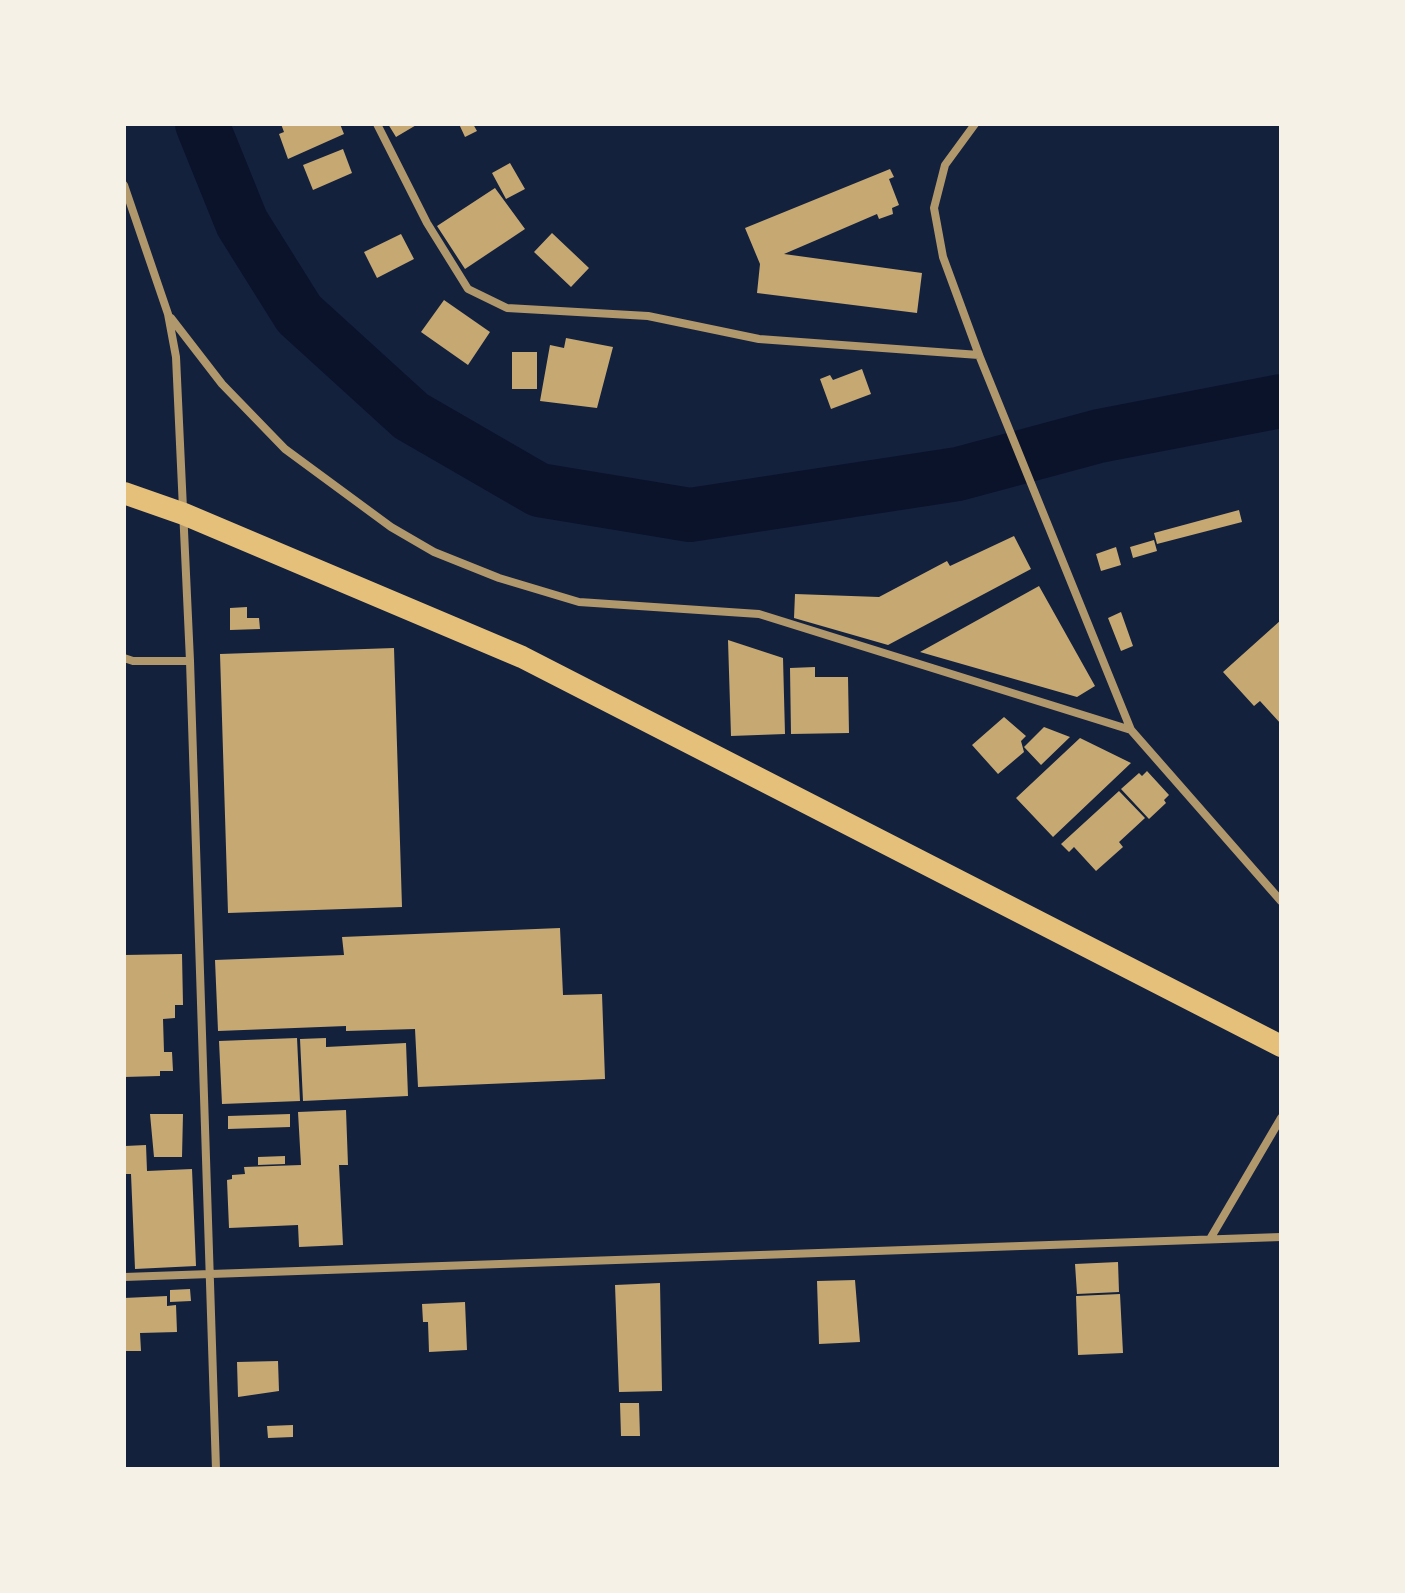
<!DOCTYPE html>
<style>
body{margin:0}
#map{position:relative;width:1405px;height:1593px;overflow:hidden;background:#14213d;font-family:Georgia,serif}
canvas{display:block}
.frame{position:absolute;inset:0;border:126px solid #f6f1e7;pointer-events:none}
</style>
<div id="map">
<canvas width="1405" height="1593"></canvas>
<div class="frame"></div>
</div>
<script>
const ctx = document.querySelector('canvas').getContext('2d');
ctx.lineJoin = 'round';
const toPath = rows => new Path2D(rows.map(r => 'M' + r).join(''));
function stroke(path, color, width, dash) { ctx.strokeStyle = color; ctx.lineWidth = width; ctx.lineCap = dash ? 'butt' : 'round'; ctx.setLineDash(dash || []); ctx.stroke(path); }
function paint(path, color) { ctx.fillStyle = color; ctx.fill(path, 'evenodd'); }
stroke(toPath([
 [202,124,242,223,299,314,411,416,539,490,690,515,958,474,1099,436,1281,401]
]), '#0b132b', 54);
paint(toPath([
 [281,124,340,124,344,134,288,159,279,134,284,132],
 [388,124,418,124,396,137],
 [459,124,473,124,477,131,465,137],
 [343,149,352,173,313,190,303,165],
 [510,163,525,189,506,199,492,173],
 [890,169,894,177,889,179,899,205,892,208,893,214,879,219,877,214,784,254,922,273,917,313,757,293,760,264,745,228],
 [495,188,525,229,465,269,437,226],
 [552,233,589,268,571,287,534,252],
 [401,234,414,259,377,278,364,252],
 [444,300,490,332,468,365,421,332],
 [566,338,613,347,597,408,540,401,550,345,564,348],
 [512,352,537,352,537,389,512,389],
 [862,369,871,394,831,409,820,379,830,375,833,380],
 [1239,510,1242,522,1157,544,1154,533],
 [1014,536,1031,569,888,645,794,618,795,594,879,597,947,561,950,566],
 [1154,540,1157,551,1133,558,1130,547],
 [1116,547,1121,565,1101,571,1096,554],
 [1039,586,1095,686,1077,697,920,652],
 [247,607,247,618,259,618,260,629,230,630,230,608],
 [1121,612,1133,646,1121,651,1108,618],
 [1281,620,1281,724,1260,701,1254,706,1223,672],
 [728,640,783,658,785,734,731,736],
 [394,648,402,907,228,913,220,654],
 [815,667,815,677,848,677,849,733,791,734,790,668],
 [1004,717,1026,736,1021,741,1024,752,998,774,972,745],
 [1044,727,1070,737,1041,765,1024,747],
 [1080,738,1131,763,1053,837,1016,798],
 [1147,771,1169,795,1164,800,1166,803,1149,819,1121,789,1139,773,1142,776],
 [1119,791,1145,818,1119,842,1123,847,1096,871,1074,847,1069,852,1061,844],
 [560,928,563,995,602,994,605,1079,418,1087,415,1029,346,1031,346,1026,218,1031,215,960,344,955,342,937],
 [182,954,183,1005,175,1005,175,1018,163,1019,164,1052,172,1052,173,1071,160,1071,160,1076,124,1077,124,955],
 [297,1038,300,1101,222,1104,219,1041],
 [326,1038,326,1047,406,1043,408,1096,303,1101,300,1039],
 [346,1110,348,1165,339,1165,343,1245,299,1247,298,1225,229,1228,227,1180,232,1179,232,1175,245,1174,244,1167,301,1165,298,1112],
 [150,1114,183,1114,182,1157,154,1157],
 [290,1114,290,1127,228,1129,228,1116],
 [146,1145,147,1171,192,1169,196,1266,135,1269,131,1174,126,1174,125,1146],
 [285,1156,285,1164,258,1165,258,1157],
 [1118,1262,1119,1292,1077,1294,1075,1264],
 [855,1280,860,1342,819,1344,817,1281],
 [660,1283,662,1391,619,1392,615,1285],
 [190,1289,191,1301,170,1302,170,1290],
 [1120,1294,1123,1353,1078,1355,1076,1296],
 [167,1296,167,1306,176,1305,177,1332,140,1333,141,1351,124,1351,124,1298],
 [465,1302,467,1350,429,1352,428,1322,423,1322,422,1304],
 [278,1361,279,1391,238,1397,237,1362],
 [620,1403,639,1403,640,1436,621,1436],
 [293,1425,293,1437,268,1438,267,1426]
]), '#c6a872');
stroke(toPath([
 [377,124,427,223,468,289,507,308,648,316,759,339,979,355],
 [975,124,945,165,934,208,943,257,979,355,1131,730,1281,901],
 [124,185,168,314,176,357,190,661,216,1469],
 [171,318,222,384,285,449,391,527,434,552,499,578,579,602,759,614,1131,730],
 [124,658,133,661,190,661],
 [1210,1239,1281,1118],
 [124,1277,1281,1237]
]), '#b1986c', 8);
stroke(toPath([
 [124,493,184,514,522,657,1281,1046]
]), '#e5c07b', 22);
</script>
